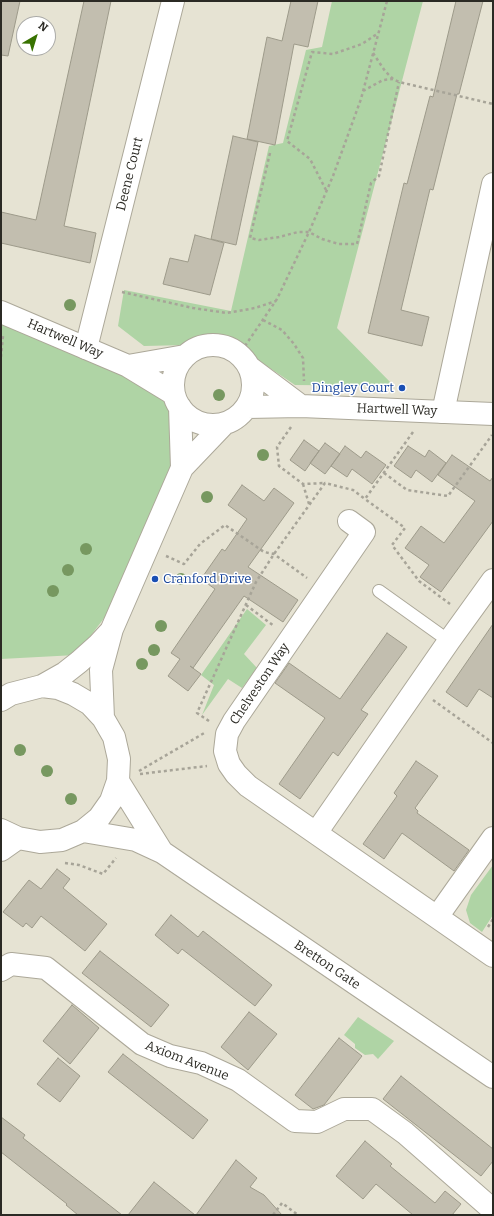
<!DOCTYPE html>
<style>
body{margin:0}
#map{position:relative;width:494px;height:1216px;overflow:hidden;background:#e6e3d3;font-family:Bitter,serif}
canvas{display:block}
.frame{position:absolute;inset:0;border:2px solid #2b2a24;pointer-events:none}
.north{position:absolute;left:16px;top:16px;width:40px;height:40px;box-sizing:border-box;background:#fff;border:1px solid #aaaaa7;border-radius:50%;rotate:38deg;font-size:11px;font-weight:700;line-height:16px;text-align:center;color:#2b2a24}
.north::after{content:'';display:block;margin:auto;width:14px;height:18px;background:#387200;clip-path:polygon(50% 0,100% 100%,50% 72%,0 100%)}
</style>
<div id="map">
<canvas width="494" height="1216"></canvas>
<div class="frame"></div>
<div class="north">N</div>
</div>
<script>
const ctx = document.querySelector('canvas').getContext('2d');
ctx.lineJoin = 'round';
function paint(path, color) { ctx.fillStyle = color; ctx.fill(path, 'evenodd'); }
const toPath = rows => new Path2D(rows.map(r => 'M' + r).join(''));
function stroke(path, color, width, dash) { ctx.strokeStyle = color; ctx.lineWidth = width; ctx.lineCap = dash ? 'butt' : 'round'; ctx.setLineDash(dash || []); ctx.stroke(path); }
function label(font, color, halo, rows, align = 'center') {
  ctx.font = font + ' Bitter,serif'; ctx.lineWidth = 3; ctx.setLineDash([]); ctx.textBaseline = 'middle'; ctx.strokeStyle = halo; ctx.fillStyle = color; for (const [text, x, y, turn = 0] of rows) {
    ctx.save(); ctx.translate(x, y); ctx.rotate((+turn || 0) * Math.PI / 180); ctx.textAlign = isNaN(turn) ? turn : align; if (halo) ctx.strokeText(text, 0, 0); ctx.fillText(text, 0, 0); ctx.restore();
  }
}
paint(toPath([
 [332,1,423,1,337,328,394,386,295,385,246,352,222,338,187,345,144,346,118,326,124,290,231,311,269,146,283,143,306,50,322,47],
 [1,322,78,353,169,398,176,467,111,609,76,655,1,659],
 [247,609,266,625,244,654,257,668,242,688,228,679,202,715,214,685,201,675],
 [493,865,493,915,482,932,470,923,466,910,471,895],
 [358,1017,394,1041,378,1059,373,1054,365,1055,355,1048,355,1044,344,1035]
]), '#afd4a5');
const building = toPath([
 [1,1,20,1,8,56,1,55,1,1],
 [84,1,111,1,64,226,96,233,90,263,1,243,1,212,36,220,84,1],
 [291,1,318,1,308,47,294,44,275,145,247,139,267,37,282,41,291,1],
 [456,1,483,1,459,94,457,94,433,190,430,189,401,310,429,317,422,346,368,333,404,183,407,184,430,96,433,97,456,1],
 [233,136,258,142,236,245,211,239,233,136],
 [195,235,224,243,210,295,163,284,170,258,188,262,195,235],
 [304,440,319,451,305,471,290,460,304,440],
 [325,443,340,454,325,474,310,463,325,443],
 [345,446,361,458,366,451,386,465,372,484,352,469,347,477,331,466,345,446],
 [408,446,425,457,429,450,446,463,432,482,416,470,411,478,394,466,408,446],
 [452,455,490,481,493,477,493,521,441,592,420,577,429,565,405,548,421,526,444,543,475,501,438,475,452,455],
 [242,485,264,501,274,488,294,503,248,567,298,600,283,622,244,596,193,668,190,666,201,674,188,691,168,676,180,659,171,653,215,589,201,579,222,549,225,551,247,519,228,505,242,485],
 [493,624,493,698,479,689,467,707,446,692,493,624],
 [387,633,407,647,361,710,368,714,338,756,333,752,300,799,279,784,325,718,275,683,289,663,340,699,387,633],
 [416,761,438,776,415,808,418,811,417,813,469,850,454,871,402,833,384,859,363,844,397,796,394,793,416,761],
 [57,869,70,879,63,888,107,924,85,951,41,916,32,928,26,923,23,927,3,912,29,880,41,889,57,869],
 [171,915,198,937,203,931,272,985,255,1006,182,949,178,954,155,935,171,915],
 [100,951,169,1005,151,1027,82,973,100,951],
 [72,1005,99,1028,70,1064,43,1041,72,1005],
 [249,1012,277,1034,248,1070,221,1047,249,1012],
 [339,1038,362,1056,324,1105,313,1109,295,1095,339,1038],
 [123,1054,208,1120,193,1139,108,1072,123,1054],
 [58,1058,80,1076,60,1102,37,1084,58,1058],
 [401,1076,493,1149,493,1161,481,1176,383,1099,401,1076],
 [1,1117,25,1135,23,1138,122,1215,78,1215,66,1205,67,1204,1,1152,1,1117],
 [365,1141,392,1164,390,1166,435,1203,445,1191,461,1204,452,1215,413,1215,376,1184,363,1199,336,1176,365,1141],
 [236,1160,257,1178,250,1187,264,1195,282,1215,196,1215,236,1160],
 [154,1182,195,1215,128,1215,154,1182]
]);
paint(building, '#c2beaf');
stroke(building, '#9d9a8a', 1);
const service = toPath([
 [379,591,449,641]
]);
const minor = toPath([
 [86,348,173,1],
 [443,412,493,184],
 [349,521,364,532,234,721,227,734,225,751,229,764,236,774,248,786,493,956],
 [316,833,449,641,493,580],
 [437,917,493,838],
 [1,970,11,964,46,968,142,1044,170,1056,201,1063,238,1080,295,1121,317,1122,344,1109,372,1109,405,1133,493,1210]
]);
const tertiary = toPath([
 [1,312,128,366,174,394],
 '173 385a40 40 0 1 1 80 0a40 40 0 1 1-80 0Z',
 [128,366,185,356],
 [249,367,301,406],
 [180,407,182,468],
 [247,407,301,406,493,414],
 [42,686,65,673,79,662,98,645,111,631],
 [1,700,11,694,42,686,58,688,73,694,90,704,103,718,114,737,119,759,118,781,111,801,99,818,83,831,62,840,40,842,18,838,1,830],
 [103,718,101,670,112,629,182,468,224,424],
 [118,781,162,852],
 [83,831,136,840,162,852,493,1077],
 [1,850,18,838]
]);
stroke(service, '#aca899', 14);
stroke(minor, '#aca899', 24);
stroke(tertiary, '#aca899', 24);
stroke(toPath([
 [373,53,385,71,393,79,399,82,493,104],
 [363,91,383,80,393,79],
 [270,153,250,238,259,240,279,237,298,232,309,232,322,239,339,244,357,244,371,183,379,176,399,82],
 [326,190,310,159,287,141,312,52,333,54,362,44,377,34],
 [122,292,193,308,227,313,255,308,276,301],
 [263,320,282,330,294,344,303,358,304,381],
 [245,346,277,299,309,232,333,176,361,99,387,1],
 [1,357,3,336],
 [291,427,277,447,279,466,303,484,325,483],
 [413,432,365,499,405,528,392,545,419,581,450,604],
 [384,473,407,490,448,496,492,435],
 [303,484,309,504],
 [166,556,184,564,200,544,225,525,264,552,274,554,307,578],
 [246,605,274,626],
 [433,700,493,743],
 [209,721,197,713,256,582,274,554,325,483,353,490,365,499],
 [139,771,206,732],
 [140,774,207,766],
 [65,863,79,865,103,874,116,858],
 [488,927,493,919],
 [273,1215,282,1203,298,1215]
]), '#a7a498', 2.5, [3, 3]);
stroke(service, '#fff', 12);
stroke(minor, '#fff', 22);
stroke(tertiary, '#fff', 22);
ctx.fillStyle = '#779860';
for (const [x, y] of [
 [70,305],
 [219,395],
 [263,455],
 [207,497],
 [86,549],
 [68,570],
 [181,579],
 [53,591],
 [161,626],
 [154,650],
 [142,664],
 [20,750],
 [47,771],
 [71,799]
]) { ctx.beginPath(); ctx.arc(x, y, 6, 0, 2 * Math.PI); ctx.fill(); }
for (const [x, y, r, color] of [
 [402,388,4,"#1a4fb4"],
 [155,579,4,"#1a4fb4"]
]) { const dot = new Path2D(); dot.arc(x, y, r, 0, 2 * Math.PI); ctx.fillStyle = color; ctx.fill(dot); stroke(dot, '#fff', 1.5); }
label('13px', '#2b2a24', '#fff', [
 ["Deene Court",130,174,-76],
 ["Hartwell Way",65,339,23],
 ["Hartwell Way",397,410,2],
 ["Chelveston Way",260,684,-56],
 ["Bretton Gate",327,965,34],
 ["Axiom Avenue",187,1061,21]
]);
label('13px', '#164399', '#fff', [
 ["Dingley Court",394,388],
 ["Cranford Drive",163,579,"left"]
], 'right');
</script>
